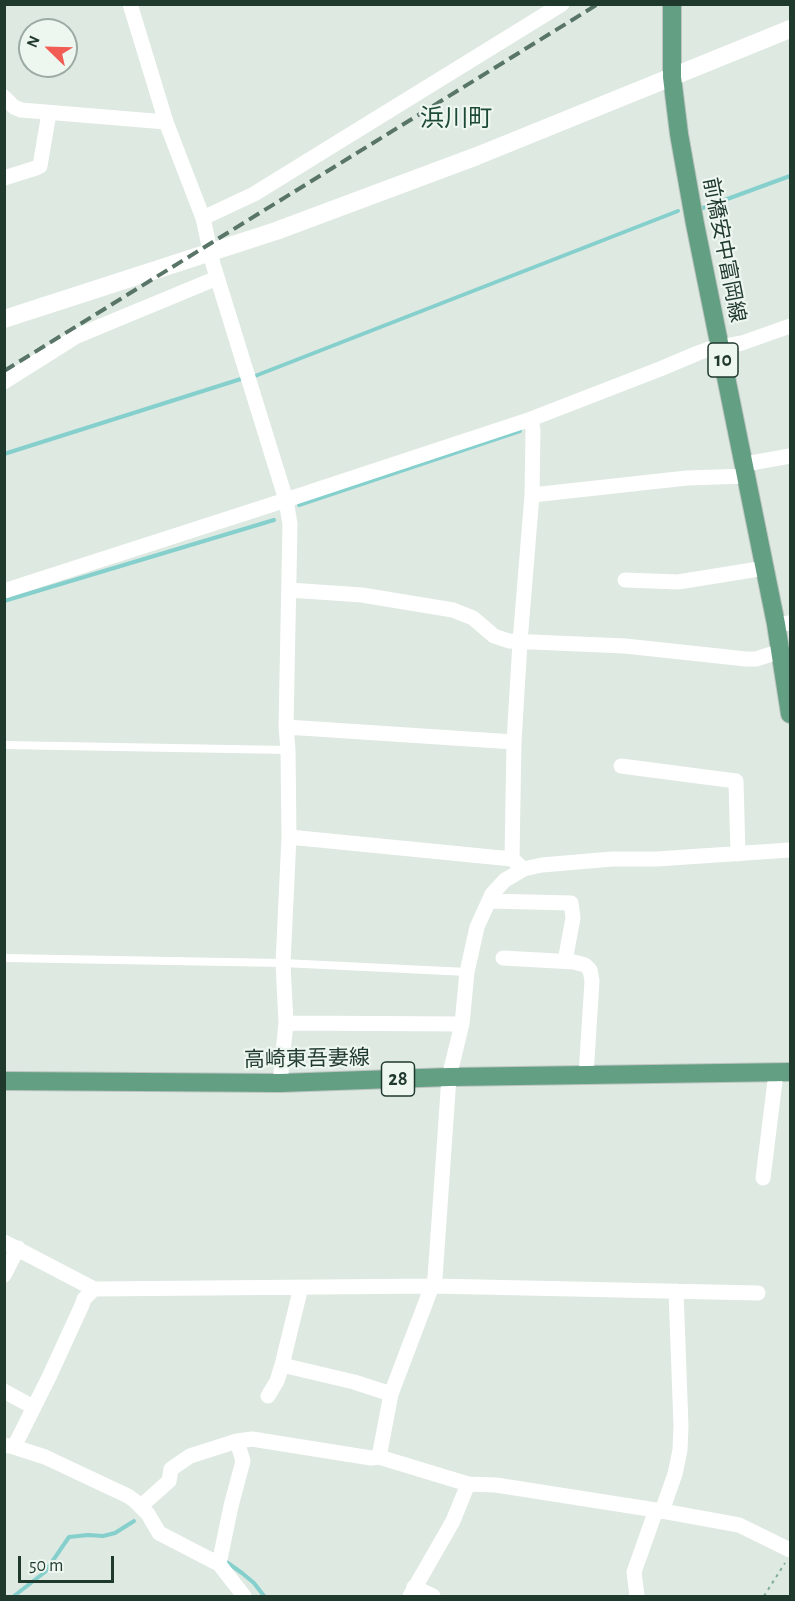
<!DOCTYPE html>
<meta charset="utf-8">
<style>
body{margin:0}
#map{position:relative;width:795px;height:1601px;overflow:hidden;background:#dee9e2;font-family:"Alegreya Sans",sans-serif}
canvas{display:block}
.frame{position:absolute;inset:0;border:6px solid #1f392d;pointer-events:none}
.north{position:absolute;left:18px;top:18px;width:60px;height:60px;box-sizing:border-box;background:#eef6f0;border:2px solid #9baaa2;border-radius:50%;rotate:293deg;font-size:16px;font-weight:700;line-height:24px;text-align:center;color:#1f392d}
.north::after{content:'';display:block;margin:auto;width:21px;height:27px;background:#f15c54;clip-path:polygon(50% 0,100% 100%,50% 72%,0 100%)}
.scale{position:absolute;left:18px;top:1556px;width:96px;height:27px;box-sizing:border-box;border:3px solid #1f392d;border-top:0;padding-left:8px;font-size:18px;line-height:21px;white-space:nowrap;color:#1f392d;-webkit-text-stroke:4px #eef6f0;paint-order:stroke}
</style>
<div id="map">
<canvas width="795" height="1601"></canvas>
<div class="frame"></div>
<div class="north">N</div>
<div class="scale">50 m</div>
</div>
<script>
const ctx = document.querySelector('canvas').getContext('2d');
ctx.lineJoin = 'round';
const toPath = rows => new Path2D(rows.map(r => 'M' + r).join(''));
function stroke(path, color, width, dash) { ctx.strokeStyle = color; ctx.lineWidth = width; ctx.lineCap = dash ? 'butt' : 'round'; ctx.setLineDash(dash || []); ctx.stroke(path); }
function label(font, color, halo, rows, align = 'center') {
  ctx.font = font + ' "Alegreya Sans","Noto Sans JP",sans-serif'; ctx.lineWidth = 4.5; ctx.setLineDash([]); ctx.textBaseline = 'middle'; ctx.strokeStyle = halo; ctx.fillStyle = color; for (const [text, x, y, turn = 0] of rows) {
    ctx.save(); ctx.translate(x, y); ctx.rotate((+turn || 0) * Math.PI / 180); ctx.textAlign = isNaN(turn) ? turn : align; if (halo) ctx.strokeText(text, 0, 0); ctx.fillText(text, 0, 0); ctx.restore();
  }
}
stroke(toPath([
 [700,209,790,176],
 [255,376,678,211],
 [4,454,244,378],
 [299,505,520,431],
 [4,601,274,520],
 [225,1561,242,1573,254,1583,264,1596],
 [14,1596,45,1572,69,1537,88,1535,103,1536,115,1533,134,1521]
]), '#85cfcc', 4);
const primary = toPath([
 [672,4,672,77,679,134,695,224,776,624,790,714],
 [4,1081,280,1083,449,1077,790,1072]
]);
stroke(primary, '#bcc4c0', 20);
stroke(toPath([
 [764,1596,785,1563]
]), '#7ead95', 2, [3, 4.5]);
stroke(toPath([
 [4,745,288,750],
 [4,958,283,963,467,972]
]), '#fff', 8);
stroke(toPath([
 [130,4,166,122,203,218,213,264,286,500,290,524,286,727,288,750,289,837,283,963,286,1023,280,1083],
 [4,97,14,107,21,110,166,122],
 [4,178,36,168,40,166,49,113],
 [203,218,254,194,562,4],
 [4,382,77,336,217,278],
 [745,464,790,456],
 [532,495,687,478,747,476],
 [625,580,678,582,765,568],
 [289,590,362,595,453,610,473,618,494,636,509,641,625,646,746,659,756,659,781,651],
 [4,591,286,500,531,419,660,369,698,353,709,349,742,343,790,326],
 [776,624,790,623],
 [286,727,514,742],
 [621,766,736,781,738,854],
 [289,837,512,859,519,865],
 [790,850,657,859,612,859,542,865,524,869,505,880,492,894,477,927,467,972,462,1024,449,1077,435,1278,391,1394,379,1457,468,1484,496,1485,662,1511,739,1525,790,1550],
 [512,859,514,742,520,642,532,495,533,430,531,419],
 [489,901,571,903,573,918,565,961],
 [503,958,574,962,585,965,590,970,592,981,586,1075],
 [286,1023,462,1024],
 [763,1178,776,1073],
 [4,1242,94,1289,84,1299,82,1305,50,1375,14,1447],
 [4,1275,18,1248],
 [94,1289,433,1286,758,1293],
 [282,1365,354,1382,391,1394],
 [4,1391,33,1407],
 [268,1396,277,1381,282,1365,301,1287],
 [4,1445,14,1447,45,1457,128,1496,135,1501,148,1514,159,1533,219,1564,244,1596],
 [141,1506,169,1481,171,1469,190,1456,237,1441,252,1439,371,1458,379,1457],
 [662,1511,675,1474,680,1450,681,1426,676,1291],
 [219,1564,231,1506,243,1461,237,1441],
 [414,1587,433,1596],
 [410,1596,453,1521,468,1484],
 [637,1596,634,1572,656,1510]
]), '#fff', 15);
stroke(toPath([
 [4,319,276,231,477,156,790,29]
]), '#fff', 18);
stroke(primary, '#629f83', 18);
stroke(toPath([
 [4,371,598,4]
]), '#597568', 4, [12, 6]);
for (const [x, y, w] of [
 [723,360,30],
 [398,1079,33]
]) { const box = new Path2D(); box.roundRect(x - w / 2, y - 17, w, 34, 4.5); ctx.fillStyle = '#eef6f0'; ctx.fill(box); stroke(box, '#1f392d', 1.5); }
label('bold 20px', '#1f392d', null, [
 ["10",723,360],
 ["28",398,1079]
]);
label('21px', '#1f392d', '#eef6f0', [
 ["前橋安中富岡線",724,250,79],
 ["高崎東吾妻線",307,1059,-1]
]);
label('24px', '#1c4a36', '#eef6f0', [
 ["浜川町",456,119]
]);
</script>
